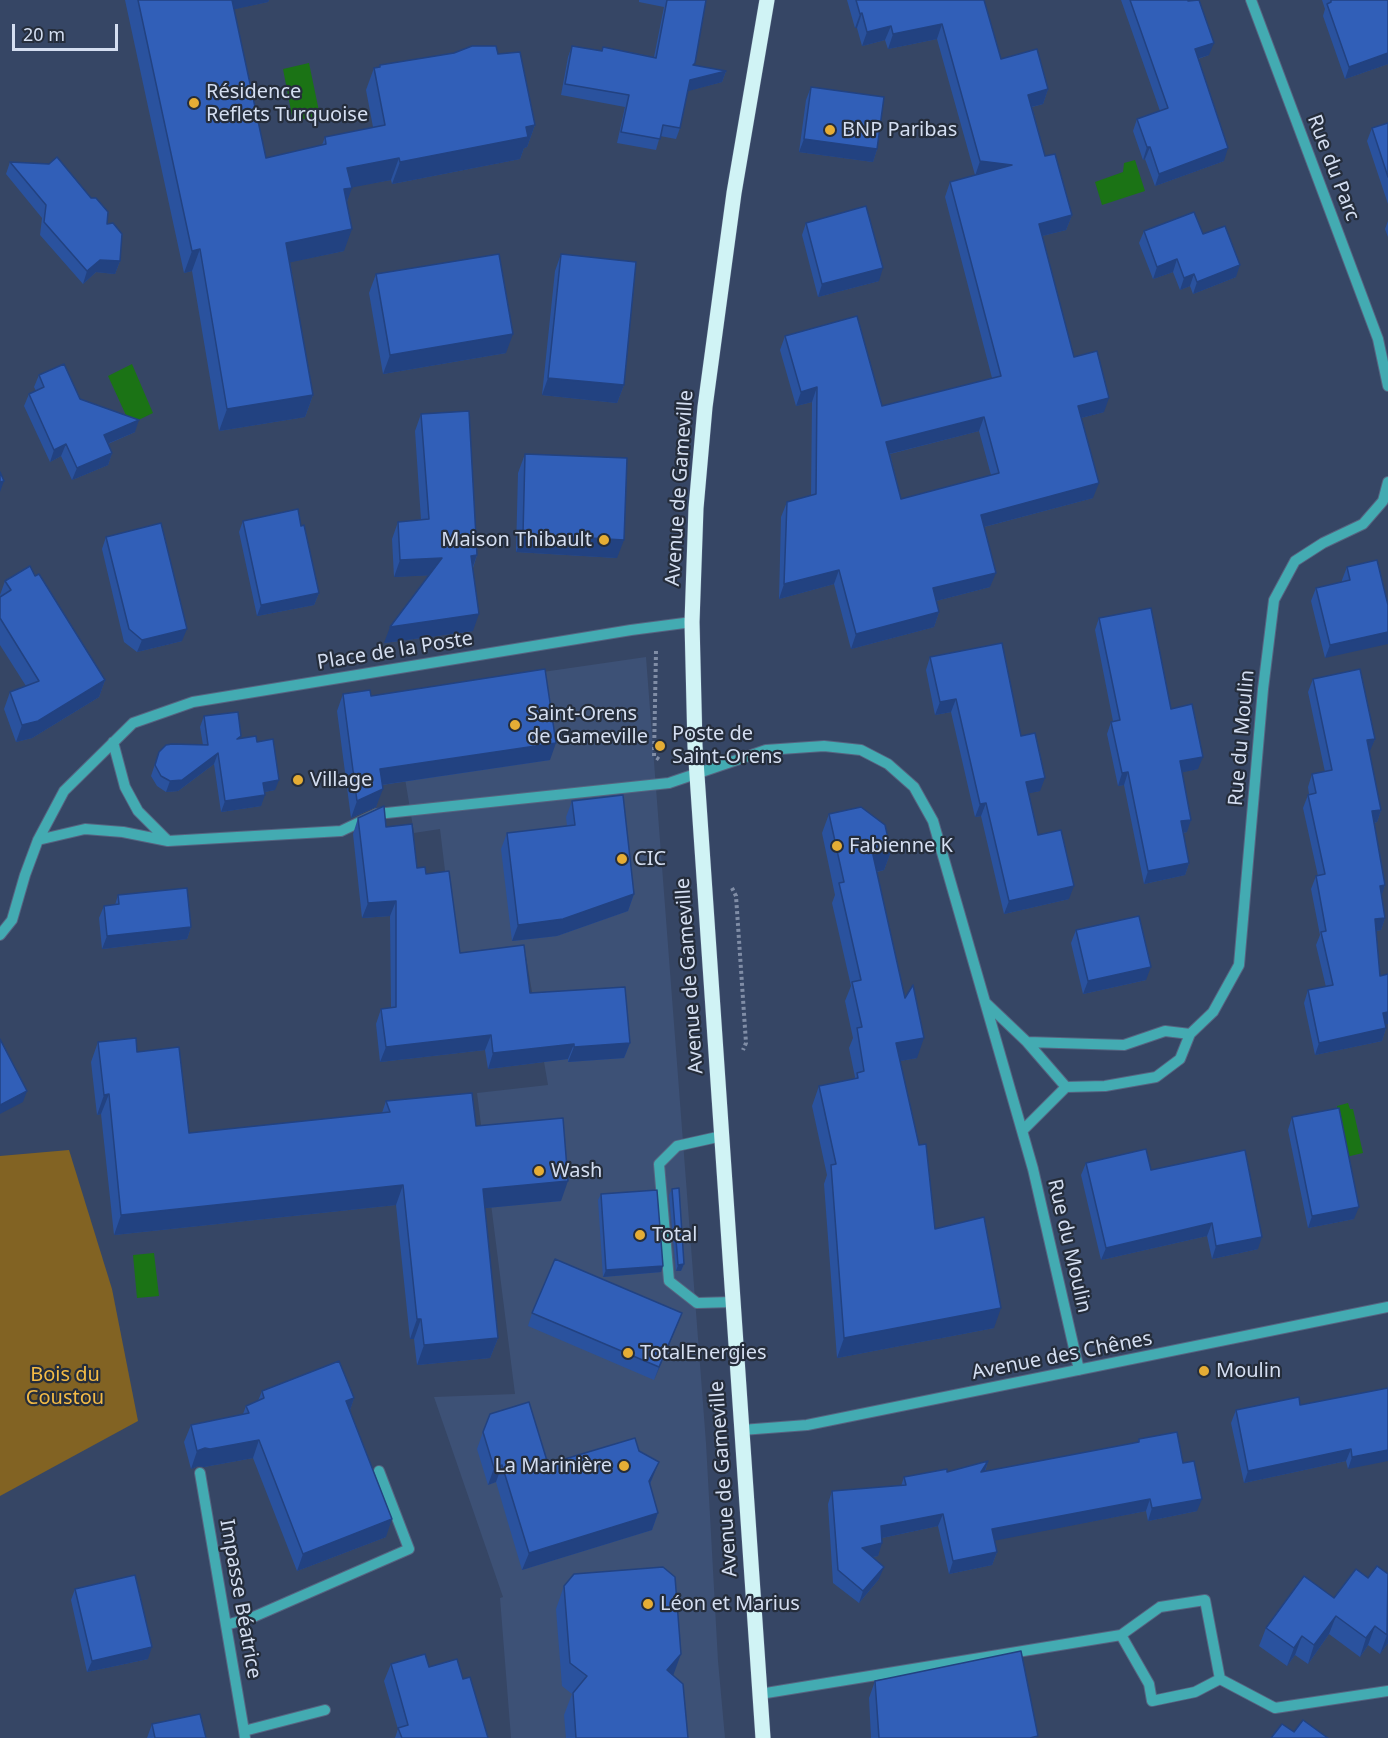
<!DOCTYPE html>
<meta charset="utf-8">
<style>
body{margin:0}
#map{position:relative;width:1388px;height:1738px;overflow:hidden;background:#364665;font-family:"Noto Sans",sans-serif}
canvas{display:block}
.scale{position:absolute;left:12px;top:24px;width:106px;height:27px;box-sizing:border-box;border:3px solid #d4def1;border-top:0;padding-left:8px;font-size:18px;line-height:21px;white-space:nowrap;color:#d4def1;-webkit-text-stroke:4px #252d3b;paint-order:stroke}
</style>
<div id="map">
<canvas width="1388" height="1738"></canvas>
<div class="scale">20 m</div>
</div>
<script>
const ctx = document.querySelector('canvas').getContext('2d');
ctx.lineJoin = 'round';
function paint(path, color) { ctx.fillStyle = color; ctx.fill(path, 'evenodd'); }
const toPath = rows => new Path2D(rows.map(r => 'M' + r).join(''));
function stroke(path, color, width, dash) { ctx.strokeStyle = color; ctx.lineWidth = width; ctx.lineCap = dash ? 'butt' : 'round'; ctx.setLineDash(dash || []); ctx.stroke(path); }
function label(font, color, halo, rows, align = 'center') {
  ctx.font = font + ' "Noto Sans",sans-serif'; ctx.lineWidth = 4.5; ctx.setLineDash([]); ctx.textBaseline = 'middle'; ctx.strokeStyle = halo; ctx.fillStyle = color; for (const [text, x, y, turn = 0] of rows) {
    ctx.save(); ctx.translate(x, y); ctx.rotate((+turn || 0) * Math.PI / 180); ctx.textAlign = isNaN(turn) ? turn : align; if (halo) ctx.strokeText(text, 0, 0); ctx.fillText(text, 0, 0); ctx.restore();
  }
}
paint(toPath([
 [646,657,706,1443,718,1661,725,1738,511,1738,500,1598,503,1597,434,1397,515,1394,477,1093,548,1085,526,957,456,963,440,829,414,833,391,694]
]), '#3d5176');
paint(toPath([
 [69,1150,112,1289,138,1421,0,1496,0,1156]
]), '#826323');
paint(toPath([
 [309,63,320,116,293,121,283,69],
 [1135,160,1145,191,1102,205,1095,182,1123,172,1124,163],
 [132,364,153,413,130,424,108,376],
 [1348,1103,1350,1109,1353,1109,1363,1153,1346,1157,1337,1106],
 [154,1253,159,1296,137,1298,133,1255]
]), '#1b7315');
const minor = toPath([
 [1251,0,1378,339,1388,386],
 [113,742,125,787,138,811,168,841],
 [38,840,85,829,123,832,168,841,341,831,377,814,669,783,766,750,824,746,861,750,888,764,914,787,933,821,1033,1169,1079,1370],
 [0,935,12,920,25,875,38,840,64,791,133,723,193,702,631,630,692,622],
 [986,1003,1027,1042,1066,1087],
 [1027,1042,1124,1045,1165,1031,1190,1034],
 [1023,1130,1066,1087,1105,1086,1156,1077,1180,1059,1190,1034,1213,1012,1239,965,1263,689,1274,600,1295,561,1323,543,1363,524,1383,501,1388,482],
 [722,1136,677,1146,659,1164,669,1281,697,1303,733,1302],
 [742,1430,807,1425,1388,1307],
 [200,1473,244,1731],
 [226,1625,251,1618,409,1549,379,1471],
 [1220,1679,1275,1708,1388,1691],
 [760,1694,1121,1635,1160,1607,1205,1600,1220,1679,1195,1692,1152,1701,1149,1684,1121,1635],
 [245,1738,244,1731,325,1710]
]);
const major = toPath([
 [763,1738,695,746,692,622,696,508,705,407,734,193,767,0]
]);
stroke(minor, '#566481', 12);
stroke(major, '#566481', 16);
stroke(toPath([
 [656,651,654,756,660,760],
 [732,888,736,896,746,1043,743,1050]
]), '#808da6', 4, [3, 3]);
stroke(minor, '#43abb2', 10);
stroke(major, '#d0f3f5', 15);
paint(toPath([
 [125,0,269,0,268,2,234,9,266,158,322,145,325,137,373,127,366,90,374,68,379,67,380,65,498,54,535,125,527,147,524,148,520,159,392,184,391,180,351,187,347,202,344,251,290,262,313,395,305,417,219,431,192,271,184,273],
 [639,0,706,0,694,65,726,71,722,82,687,91,680,128,676,139,660,136,656,150,617,143,625,107,561,95,568,57,572,46,601,51,603,47,654,57,664,7,639,2],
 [847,0,984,0,1001,59,1048,89,1043,104,1032,107,1045,156,1072,215,1066,230,1042,236,1074,357,1104,412,1081,418,1093,498,984,527,990,587,936,601,939,612,934,627,851,649,834,584,779,599,781,517,787,502,811,496,812,402,796,406,780,350,785,336,882,406,992,378,945,197,950,182,975,175,937,39,888,49,885,40,862,46,857,28,855,28],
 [979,431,991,475,901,499,890,454],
 [1121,0,1188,0,1209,55,1198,59,1224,161,1155,186,1145,159,1143,160,1133,131,1137,119,1160,111],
 [1322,0,1388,0,1388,64,1345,79,1323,16,1325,9],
 [811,87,877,149,873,162,799,152,806,100],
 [1388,123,1388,204,1367,141,1372,128],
 [10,162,107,224,120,261,115,274,96,272,83,284,40,235,42,218,6,174],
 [1388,221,1388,237,1385,229],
 [806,223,879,281,818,297,802,235],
 [1144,231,1203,234,1236,277,1193,294,1190,286,1180,290,1173,272,1153,279,1139,243],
 [561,254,624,385,617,403,542,395,555,271],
 [376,274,506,353,383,374,369,293],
 [39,375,135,432,108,444,112,453,108,465,72,480,61,456,50,462,24,406,29,394,36,391,34,387],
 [421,414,477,555,473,568,473,631,384,643,429,575,394,577,392,539,398,522,421,520,415,431],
 [525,454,617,558,516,552,518,473],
 [243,521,301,526,319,593,314,605,257,616,239,532],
 [106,537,182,641,137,652,124,642,102,549],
 [1347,567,1388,605,1325,658,1311,601,1316,588,1342,582,1342,580],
 [5,581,105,680,99,697,32,738,16,742,4,709,10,692,26,686,0,645,0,595],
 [1099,618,1171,709,1198,769,1182,772,1187,832,1183,833,1189,863,1185,875,1144,884,1124,785,1118,786,1107,734,1111,722,1113,721,1095,630],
 [930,657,1021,736,1040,791,1028,793,1038,835,1069,899,1004,914,981,816,975,817,951,712,935,715,926,670],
 [1313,679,1375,739,1369,751,1381,810,1377,822,1374,823,1385,885,1381,896,1385,918,1381,930,1376,931,1380,976,1388,974,1388,1024,1385,1024,1386,1028,1382,1041,1315,1055,1304,1003,1308,990,1326,987,1316,945,1320,935,1311,889,1316,876,1318,876,1303,808,1308,795,1309,794,1308,787,1312,774,1325,772,1308,692],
 [343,694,371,696,550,760,382,785,376,807,351,818,337,711],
 [204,716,240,739,257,742,275,790,264,792,261,806,221,812,214,764,178,791,166,792,157,786,151,776,159,752,203,745,200,727],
 [572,801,634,894,628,911,557,936,512,941,501,849,507,833,567,826,566,817],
 [829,814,891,851,884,870,877,872,917,1058,900,1061,935,1229,994,1328,837,1358,824,1184,827,1175,812,1106,819,1086,854,1079,855,1077,849,1048,853,1038,845,1001,851,986,832,903,835,895,822,833],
 [358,818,386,827,417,868,426,874,460,953,530,993,630,1043,624,1058,568,1062,568,1059,488,1069,485,1050,380,1062,376,1024,381,1009,391,1008,390,916,362,918,353,834],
 [118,895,191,927,187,939,102,949,99,918,104,906,115,905],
 [1076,930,1146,980,1083,994,1071,943],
 [98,1042,137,1052,189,1133,382,1113,386,1101,476,1126,561,1201,485,1208,498,1338,490,1358,417,1365,414,1339,410,1339,396,1205,114,1235,101,1114,97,1115,91,1062],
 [1292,1117,1354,1219,1308,1228,1288,1130],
 [1086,1163,1151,1170,1258,1249,1212,1259,1207,1236,1101,1260,1081,1175],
 [672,1189,684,1264,681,1271,676,1271,669,1195],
 [601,1194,661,1272,603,1277,598,1200],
 [532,1313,682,1313,654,1380,528,1326],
 [1388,1388,1348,1469,1346,1461,1244,1483,1231,1423,1236,1410,1300,1405],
 [262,1391,354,1398,350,1410,386,1537,297,1571,253,1458,204,1467,198,1466,191,1469,184,1442,191,1425,243,1414,246,1406,258,1401],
 [483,1432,548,1464,639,1451,652,1479,650,1484,658,1513,652,1530,522,1570,496,1482,488,1485,477,1449],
 [1139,1439,1183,1463,1197,1511,1148,1521,1146,1511,994,1540,997,1552,992,1565,949,1574,938,1526,882,1538,878,1556,873,1557,879,1579,859,1603,833,1583,828,1504,832,1491,901,1486,904,1477,947,1472,988,1461,985,1472,1138,1442],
 [1388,1574,1388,1643,1380,1654,1368,1645,1360,1657,1329,1634,1308,1664,1295,1655,1287,1666,1259,1646,1266,1628,1334,1598,1368,1578],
 [564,1586,673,1675,688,1738,566,1738,564,1715,572,1694,562,1686,556,1609],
 [75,1589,148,1659,87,1672,71,1600],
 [391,1664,429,1667,488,1738,395,1738,398,1729,384,1681],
 [875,1681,1037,1738,871,1738,869,1698],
 [152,1724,206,1738,147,1738]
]), '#2a529e');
paint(toPath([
 [226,0,269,0,268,2,222,12],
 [862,13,857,28,855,28,860,14],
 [942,24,937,39,888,49,893,34],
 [891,26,885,40,862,46,867,32],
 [1214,43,1209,55,1190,61,1195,49],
 [1388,53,1388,64,1345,79,1349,67],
 [726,71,722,82,685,92,690,80],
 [1048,89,1043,104,1023,109,1028,95],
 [535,125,527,147,524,148,520,159,392,184,400,162],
 [804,139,877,149,873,162,799,152],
 [1147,147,1150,147,1145,159,1143,160],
 [1228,148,1224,161,1155,186,1159,174],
 [399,158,391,180,339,190,347,168],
 [980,161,1012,165,975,176],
 [352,188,344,210,344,189],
 [1072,215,1066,230,1034,238,1039,224],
 [352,229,344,251,278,265,286,243],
 [200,249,192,271,184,273,192,251],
 [1177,259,1173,272,1153,279,1157,267],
 [100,260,120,261,115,274,96,272,83,284,87,271],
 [1240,265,1236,277,1193,294,1197,282],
 [883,268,879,281,818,297,822,284],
 [1194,274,1190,286,1180,290,1184,278],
 [513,334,506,353,383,374,390,355],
 [548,378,624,385,617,403,542,395],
 [817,387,812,402,796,406,801,392],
 [313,395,305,417,219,431,227,409],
 [1109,398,1104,412,1073,420,1078,406],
 [984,417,979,431,881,456,886,442],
 [139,420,135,432,100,447,104,435],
 [66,444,61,456,50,462,54,450],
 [112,453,108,465,72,480,77,468],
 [4,481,0,492,0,482],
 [1099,483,1093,498,976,529,981,515],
 [523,534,624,540,617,558,516,552],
 [477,555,471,572,471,556],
 [442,558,436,575,394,577,400,560],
 [839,570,834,584,779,599,784,584],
 [996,573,990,587,928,603,933,588],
 [319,593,314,605,257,616,261,605],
 [939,612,934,627,851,649,856,634],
 [479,614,473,631,384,643,390,627],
 [187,629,182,641,137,652,142,640],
 [1388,632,1388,644,1325,658,1330,645],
 [105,680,99,697,32,738,16,742,22,725],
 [956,699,951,712,935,715,940,702],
 [1375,739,1370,751,1363,753,1367,740],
 [556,743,550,760,374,786,380,769],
 [218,753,214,764,178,791,166,792,170,781],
 [1203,757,1198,769,1175,774,1180,761],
 [1128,772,1124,785,1118,786,1122,773],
 [1045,778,1040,791,1021,795,1026,782],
 [279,780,275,790,259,793,263,783],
 [383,789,376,807,351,818,357,801],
 [265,795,261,806,221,812,225,801],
 [986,803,981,816,975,817,980,804],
 [1381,810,1377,822,1368,824,1372,811],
 [1191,820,1187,832,1177,834,1181,821],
 [891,851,884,870,866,874,873,855],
 [1189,863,1185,875,1144,884,1148,871],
 [1385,885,1381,898,1380,886],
 [1074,886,1069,899,1004,914,1009,901],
 [634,894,628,911,557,936,512,941,518,925],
 [396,901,390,916,362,918,368,903],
 [1385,918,1381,930,1370,932,1375,919],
 [191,927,187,939,102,949,107,936],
 [1151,967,1146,980,1083,994,1088,981],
 [1388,1012,1388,1024,1378,1026,1383,1013],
 [1386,1028,1382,1041,1315,1055,1319,1043],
 [491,1035,485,1050,380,1062,386,1047],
 [924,1038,917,1058,889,1063,896,1043],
 [630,1043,624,1058,568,1062,574,1047],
 [574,1044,568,1059,488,1069,493,1053],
 [27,1091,23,1102,0,1114,0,1105],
 [109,1094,101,1114,97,1115,104,1095],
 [568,1181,561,1201,476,1209,483,1189],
 [403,1185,396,1205,114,1235,121,1215],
 [1359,1207,1354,1219,1308,1228,1312,1216],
 [1212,1223,1207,1236,1101,1260,1106,1248],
 [1262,1237,1258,1249,1212,1259,1216,1246],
 [684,1264,681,1271,676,1271,678,1265],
 [663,1266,661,1272,603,1277,606,1270],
 [1001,1308,994,1328,837,1358,844,1338],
 [682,1313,677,1326,654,1380,659,1367],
 [417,1319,421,1319,414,1339,410,1339],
 [498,1338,490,1358,417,1365,424,1345],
 [354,1398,348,1416,346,1401],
 [259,1440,253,1458,204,1467,198,1466,191,1469,197,1451,205,1448],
 [1351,1449,1346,1461,1244,1483,1248,1471],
 [1388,1450,1388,1461,1348,1469,1352,1457],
 [988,1461,984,1474,981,1472],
 [659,1462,652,1479,643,1498,649,1481],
 [502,1465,496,1482,488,1485,494,1468],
 [1150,1499,1146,1511,988,1542,992,1529],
 [1202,1499,1197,1511,1148,1521,1152,1508],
 [658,1513,652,1530,522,1570,529,1553],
 [943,1514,938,1526,877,1539,881,1526],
 [392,1519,386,1537,297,1571,303,1554],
 [882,1543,878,1556,857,1560,862,1548],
 [997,1552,992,1565,949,1574,953,1561],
 [884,1567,879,1579,859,1603,863,1591],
 [1336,1616,1329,1634,1308,1664,1314,1645],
 [1375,1626,1368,1645,1360,1657,1366,1638],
 [1388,1634,1388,1643,1380,1654,1387,1635],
 [1302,1636,1295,1655,1287,1666,1294,1648],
 [152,1647,148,1659,87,1672,92,1661],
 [681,1654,673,1676,667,1670]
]), '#224281');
const building = toPath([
 [138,0,232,0,266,158,326,144,325,137,385,125,374,68,380,67,380,65,454,53,472,46,496,46,498,54,520,52,535,125,526,127,528,137,400,162,399,158,347,168,352,188,344,189,352,229,286,243,313,395,227,409,200,249,192,251,138,0],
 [667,0,706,0,695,63,693,65,726,71,690,80,680,128,663,125,660,139,621,132,629,95,565,84,572,46,602,51,603,47,656,58,667,0],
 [856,0,984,0,1001,59,1037,49,1048,89,1028,95,1045,156,1055,154,1072,215,1039,224,1074,357,1097,351,1109,398,1078,406,1099,483,981,515,996,573,933,588,939,612,856,634,839,570,784,584,787,502,816,494,817,387,801,392,785,336,857,316,882,406,1001,376,950,182,1012,165,980,161,942,24,893,34,891,26,867,32,862,13,860,14,856,0],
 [984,417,999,473,901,499,886,442,984,417],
 [1130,0,1188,0,1188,1,1199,0,1214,43,1195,49,1228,148,1159,174,1150,147,1147,147,1137,119,1168,108,1130,0],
 [1331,0,1388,0,1388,53,1349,67,1327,4,1331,2,1331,0],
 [811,87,884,97,877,149,804,139,811,87],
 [1388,123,1388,177,1372,128,1388,123],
 [57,157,91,198,96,198,108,212,107,224,113,223,122,234,120,261,100,260,87,271,44,222,46,205,10,162,49,164,57,157],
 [866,206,883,268,822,284,806,223,866,206],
 [1194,212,1203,234,1225,226,1240,265,1197,282,1194,274,1184,278,1177,259,1157,267,1144,231,1194,212],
 [499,254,513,334,390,355,376,274,499,254],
 [561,254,636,262,624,385,548,378,561,254],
 [64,364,80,399,139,420,104,435,112,453,77,468,66,444,54,450,29,394,44,387,39,375,64,364],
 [469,411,477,555,471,556,479,614,390,627,442,558,400,560,398,522,429,519,421,414,469,411],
 [525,454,627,458,624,540,523,534,525,454],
 [0,472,4,481,0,482,0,472],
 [298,509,301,526,304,525,319,593,261,605,243,521,298,509],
 [161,523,187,629,142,640,129,629,106,537,161,523],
 [1377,560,1388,605,1388,632,1330,645,1316,588,1350,580,1347,567,1377,560],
 [30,566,35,576,39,574,105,680,38,721,22,725,10,692,39,681,0,618,0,597,11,590,5,581,30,566],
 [1151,608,1171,709,1192,704,1203,757,1180,761,1191,820,1181,821,1189,863,1148,871,1128,772,1122,773,1111,722,1120,720,1099,618,1151,608],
 [1002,643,1021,736,1035,733,1045,778,1026,782,1038,835,1061,830,1074,886,1009,901,986,803,980,804,956,699,940,702,930,657,1002,643],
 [545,669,556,743,380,769,383,789,357,801,343,694,370,690,371,696,545,669],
 [1360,669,1375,739,1367,740,1381,810,1372,811,1385,885,1380,886,1385,918,1375,919,1380,976,1388,974,1388,1012,1383,1013,1386,1028,1319,1043,1308,990,1333,985,1321,932,1326,931,1316,876,1325,874,1308,795,1316,793,1312,774,1332,770,1313,679,1360,669],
 [238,712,241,736,237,739,256,736,257,742,273,739,279,780,263,783,265,795,225,801,218,753,182,780,170,781,161,776,155,765,159,752,166,745,172,744,208,745,204,716,238,712],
 [623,795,634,894,563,919,518,925,507,833,575,825,572,801,623,795],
 [384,806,386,827,412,824,417,868,425,867,426,874,449,871,460,953,524,945,530,993,625,987,630,1043,574,1047,574,1044,493,1053,491,1035,386,1047,381,1009,396,1007,396,901,368,903,358,818,384,806],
 [861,807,885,825,891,851,873,855,905,998,913,985,924,1038,896,1043,919,1145,926,1144,935,1229,984,1217,1001,1308,844,1338,831,1165,836,1164,819,1086,858,1078,857,1073,864,1071,857,1028,862,1027,852,982,861,980,839,883,844,882,829,814,861,807],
 [187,888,191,927,107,936,104,906,119,904,118,895,187,888],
 [1139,916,1151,967,1088,981,1076,930,1139,916],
 [136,1038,137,1052,179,1047,189,1133,390,1112,386,1101,472,1093,476,1126,563,1118,568,1181,483,1189,498,1338,424,1345,421,1319,417,1319,403,1185,121,1215,109,1094,104,1095,98,1042,136,1038],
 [0,1039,27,1091,0,1105,0,1039],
 [1339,1108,1359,1207,1312,1216,1292,1117,1339,1108],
 [1146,1149,1151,1170,1245,1150,1262,1237,1216,1246,1212,1223,1106,1248,1086,1163,1146,1149],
 [679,1188,684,1264,678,1265,672,1189,679,1188],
 [657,1190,663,1266,606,1270,601,1194,657,1190],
 [555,1259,682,1313,659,1367,532,1313,555,1259],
 [339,1361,354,1398,346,1401,392,1519,303,1554,259,1440,210,1449,205,1448,197,1451,191,1425,249,1413,246,1406,264,1398,262,1391,339,1361],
 [1388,1388,1388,1450,1352,1457,1351,1449,1248,1471,1236,1410,1299,1397,1300,1405,1388,1388],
 [529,1402,548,1464,635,1438,639,1451,659,1462,649,1481,658,1513,529,1553,502,1465,494,1468,483,1432,490,1414,529,1402],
 [1177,1432,1183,1463,1194,1461,1202,1499,1152,1508,1150,1499,992,1529,997,1552,953,1561,943,1514,881,1526,882,1543,862,1548,884,1567,863,1591,838,1570,832,1491,906,1485,904,1477,947,1469,947,1472,988,1461,981,1472,1139,1442,1139,1439,1177,1432],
 [1377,1566,1388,1574,1387,1635,1375,1626,1366,1638,1336,1616,1314,1645,1302,1636,1294,1648,1266,1628,1304,1576,1334,1598,1356,1569,1368,1578,1377,1566],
 [663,1567,675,1577,681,1654,667,1670,683,1684,688,1738,576,1738,573,1693,587,1676,570,1663,564,1586,574,1574,663,1567],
 [135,1575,152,1647,92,1661,75,1589,135,1575],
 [1021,1651,1038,1736,1030,1738,879,1738,875,1681,1021,1651],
 [425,1654,429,1667,457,1659,463,1679,470,1677,488,1738,402,1738,398,1728,408,1725,391,1664,425,1654],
 [200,1714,206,1738,155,1738,152,1724,200,1714],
 [1303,1720,1328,1738,1271,1738,1282,1724,1294,1732,1303,1720]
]);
paint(building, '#315fb8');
stroke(building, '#224281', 1.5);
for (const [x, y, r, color] of [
 [194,103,6,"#e5ad35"],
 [830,130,6,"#e5ad35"],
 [604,540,6,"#e5ad35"],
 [515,725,6,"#e5ad35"],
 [660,746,6,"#e5ad35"],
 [298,780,6,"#e5ad35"],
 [837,846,6,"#e5ad35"],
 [622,859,6,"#e5ad35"],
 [539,1171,6,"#e5ad35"],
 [640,1235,6,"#e5ad35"],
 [628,1353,6,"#e5ad35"],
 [1204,1371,6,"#e5ad35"],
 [624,1466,6,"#e5ad35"],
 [648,1604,6,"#e5ad35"]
]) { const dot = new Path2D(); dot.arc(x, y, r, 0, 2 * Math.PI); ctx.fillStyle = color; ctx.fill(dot); stroke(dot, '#252d3b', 2); }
label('20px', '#d4def1', '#252d3b', [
 ["Résidence",206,92],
 ["Reflets Turquoise",206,115],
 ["BNP Paribas",842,130],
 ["Maison Thibault",592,540,"right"],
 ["Saint-Orens",527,714],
 ["de Gameville",527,737],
 ["Poste de",672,734],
 ["Saint-Orens",672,757],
 ["Village",310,780],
 ["Fabienne K",849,846],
 ["CIC",634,859],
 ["Wash",551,1171],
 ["Total",652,1235],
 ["TotalEnergies",640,1353],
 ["Moulin",1216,1371],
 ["La Marinière",612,1466,"right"],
 ["Léon et Marius",660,1604]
], 'left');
label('20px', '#d4def1', '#252d3b', [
 ["Rue du Parc",1333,168,69],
 ["Avenue de Gameville",680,488,-86],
 ["Place de la Poste",395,651,-9],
 ["Rue du Moulin",1242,738,-85],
 ["Avenue de Gameville",690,976,-94],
 ["Rue du Moulin",1069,1246,77],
 ["Avenue des Chênes",1062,1356,-11],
 ["Avenue de Gameville",724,1479,-94],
 ["Impasse Béatrice",240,1599,80]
]);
label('20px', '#f4bb46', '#252d3b', [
 ["Bois du",65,1375],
 ["Coustou",65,1398]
]);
</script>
